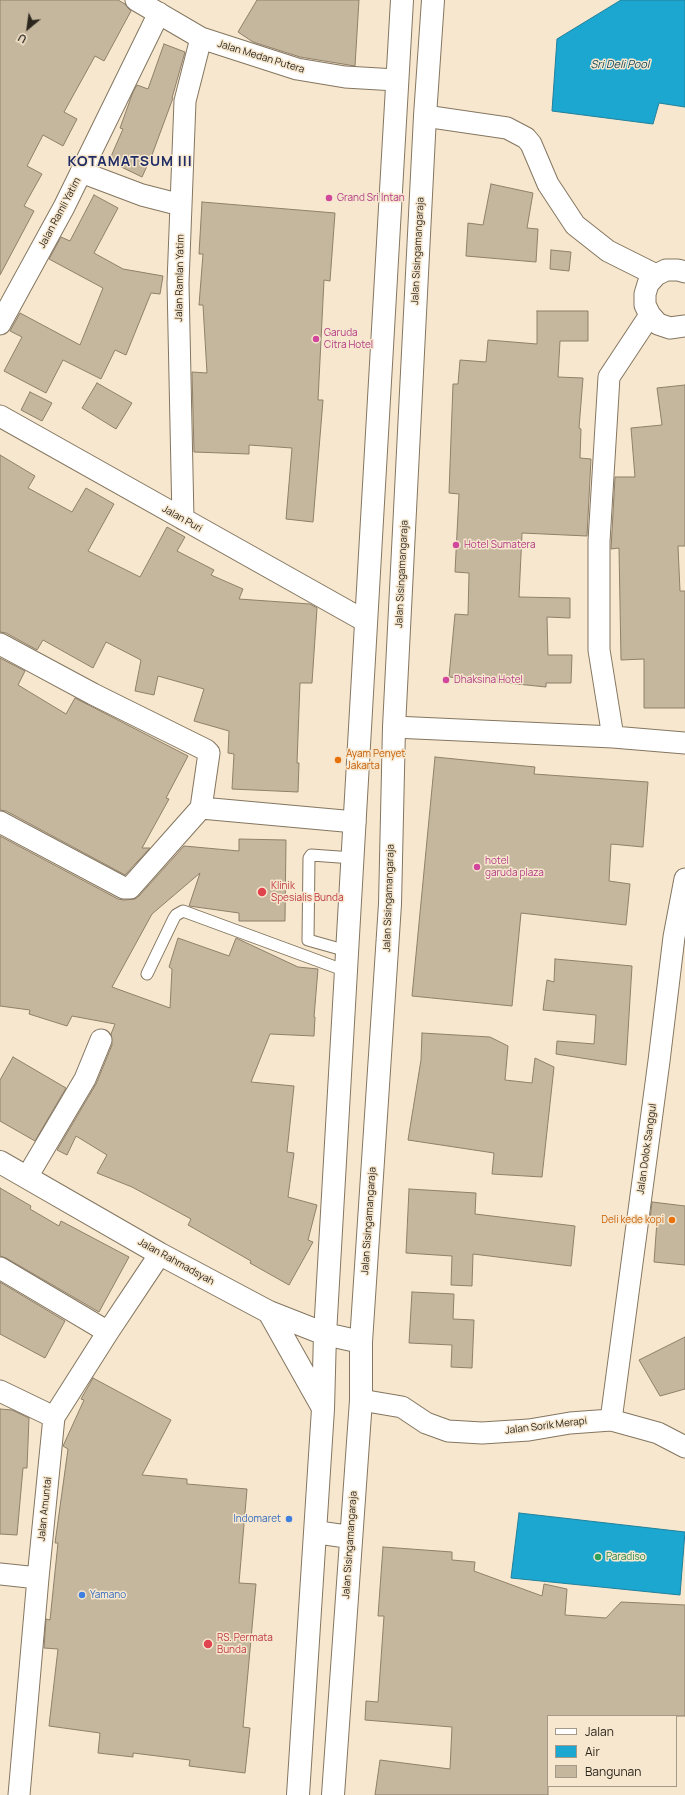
<!DOCTYPE html>
<style>
body{margin:0}
#map{position:relative;width:685px;height:1795px;overflow:hidden;background:#f6e7ce;font-family:Manrope,sans-serif}
canvas{display:block}
.legend{position:absolute;left:547px;top:1715px;width:130px;height:72px;box-sizing:border-box;background:#f6e7ce;border:1px solid #a59987;margin:0;padding:5px 7px;list-style:none;font-size:12px;color:#2b251c}
.legend li{display:flex;align-items:center;gap:8px;height:20px}
.legend b{width:20px;border:1px solid #a59987}
.north{position:absolute;left:8px;top:8px;width:40px;height:40px;-webkit-text-stroke:3px #f6e7ce;paint-order:stroke;rotate:209deg;font-size:11px;font-weight:700;line-height:16px;text-align:center;color:#2b251c}
.north::after{content:'';display:block;margin:auto;width:14px;height:18px;background:#2b251c;clip-path:polygon(50% 0,100% 100%,50% 72%,0 100%)}
</style>
<div id="map">
<canvas width="685" height="1795"></canvas>
<ul class="legend">
<li><b style="height:5px;background:#fff"></b>Jalan</li>
<li><b style="height:11px;background:#1ca7d1"></b>Air</li>
<li><b style="height:11px;background:#c5b69e"></b>Bangunan</li>
</ul>
<div class="north">U</div>
</div>
<script>
const ctx = document.querySelector('canvas').getContext('2d');
ctx.lineJoin = 'round';
function paint(path, color) { ctx.fillStyle = color; ctx.fill(path, 'evenodd'); }
const toPath = rows => new Path2D(rows.map(r => 'M' + r).join(''));
function stroke(path, color, width, dash) { ctx.strokeStyle = color; ctx.lineWidth = width; ctx.lineCap = dash ? 'butt' : 'round'; ctx.setLineDash(dash || []); ctx.stroke(path); }
function label(font, color, halo, rows, align = 'center') {
  ctx.font = font + ' Manrope,sans-serif'; ctx.lineWidth = 3; ctx.setLineDash([]); ctx.textBaseline = 'middle'; ctx.strokeStyle = halo; ctx.fillStyle = color; for (const [text, x, y, turn = 0] of rows) {
    ctx.save(); ctx.translate(x, y); ctx.rotate((+turn || 0) * Math.PI / 180); ctx.textAlign = isNaN(turn) ? turn : align; if (halo) ctx.strokeText(text, 0, 0); ctx.fillText(text, 0, 0); ctx.restore();
  }
}
const water = toPath([
 [621,0,685,0,685,107,659,103,653,124,552,111,557,39,621,0],
 [519,1513,685,1532,680,1595,511,1578,519,1513]
]);
paint(water, '#1ca7d1');
stroke(water, '#20809b', 1);
const building = toPath([
 [0,0,118,0,125,4,131,11,104,61,95,56,64,112,77,119,63,146,43,135,27,166,42,174,24,206,34,211,0,275,0,0],
 [257,0,359,0,355,66,300,57,253,42,238,32,257,0],
 [164,44,185,52,172,98,173,98,152,155,142,177,109,161,123,129,120,128,133,92,137,85,148,89,164,44],
 [491,184,533,193,527,228,538,229,536,262,466,256,468,223,483,225,491,184],
 [94,195,118,208,94,253,123,269,163,276,160,294,151,293,126,355,115,350,101,379,63,360,46,393,4,371,22,337,10,331,20,313,80,345,103,288,49,259,61,237,70,241,94,195],
 [202,202,335,213,330,281,324,280,318,400,323,400,313,522,286,519,292,448,249,445,249,454,194,452,192,372,207,373,203,305,199,305,203,254,199,254,202,202],
 [551,250,571,252,569,271,550,269,551,250],
 [537,311,588,311,588,341,560,341,558,377,583,378,579,428,581,429,580,458,591,459,587,536,522,533,519,597,570,598,570,618,547,617,548,655,572,655,571,683,546,683,546,687,449,677,455,614,468,615,469,573,455,572,459,494,449,493,453,384,458,384,460,360,486,362,488,340,537,344,537,311],
 [97,383,132,403,116,429,82,408,97,383],
 [685,385,685,546,678,546,680,591,685,591,685,708,644,708,644,659,621,660,619,548,611,549,615,477,635,477,631,428,662,425,657,388,685,385],
 [30,392,52,403,42,421,21,410,30,392],
 [0,455,35,476,28,488,72,512,86,488,114,504,88,551,140,577,167,527,185,537,177,551,214,570,211,575,243,589,239,599,310,604,317,608,312,683,300,683,297,763,299,763,298,792,232,789,234,754,228,753,229,731,194,721,204,689,158,676,154,695,135,691,141,660,106,642,93,668,43,640,37,650,6,633,0,632,0,455],
 [0,658,25,671,18,685,66,714,75,698,188,756,166,798,169,799,142,848,150,848,125,875,6,811,0,810,0,658],
 [435,757,535,767,534,774,648,782,643,847,611,844,609,881,630,884,626,925,521,913,512,1006,412,996,435,757],
 [0,836,118,899,124,900,135,899,139,896,184,846,239,851,239,839,286,840,285,921,239,921,239,913,189,906,200,873,152,914,112,987,170,1008,172,969,169,967,178,938,229,956,236,938,298,967,318,969,314,1017,315,1017,314,1036,270,1034,251,1082,294,1086,287,1152,294,1153,288,1197,317,1205,308,1240,313,1242,289,1285,250,1263,251,1261,188,1225,191,1219,132,1187,97,1173,107,1155,76,1136,67,1155,57,1150,96,1084,112,1045,111,1034,115,1024,72,1016,67,1026,29,1014,30,1010,0,1006,0,836],
 [555,959,632,966,626,1065,556,1054,557,1041,594,1044,596,1015,543,1010,547,980,554,982,555,959],
 [422,1033,490,1037,508,1046,505,1080,532,1083,535,1058,554,1067,542,1177,492,1174,494,1153,408,1140,421,1060,422,1033],
 [13,1057,66,1088,35,1141,0,1121,0,1080,13,1057],
 [0,1188,31,1206,30,1209,59,1226,61,1221,129,1257,99,1312,6,1258,0,1256,0,1188],
 [409,1189,476,1193,475,1214,575,1226,571,1266,473,1254,472,1286,451,1285,452,1256,406,1253,409,1189],
 [652,1202,685,1206,685,1265,654,1262,657,1221,650,1220,652,1202],
 [0,1282,65,1321,45,1358,0,1334,0,1282],
 [412,1292,454,1294,453,1319,474,1320,472,1368,451,1367,452,1345,409,1343,412,1292],
 [685,1337,685,1389,660,1396,639,1360,685,1337],
 [93,1378,171,1420,142,1475,187,1479,187,1484,247,1489,239,1583,256,1584,243,1727,250,1728,245,1773,189,1766,190,1760,133,1753,133,1757,98,1753,100,1733,49,1726,58,1649,44,1648,46,1619,50,1620,58,1543,55,1543,68,1449,63,1446,84,1400,81,1399,93,1378],
 [0,1409,12,1410,29,1418,27,1468,23,1468,17,1535,0,1534,0,1409],
 [383,1547,452,1552,452,1560,475,1562,474,1571,542,1596,544,1584,567,1589,565,1615,606,1618,621,1602,685,1605,685,1716,548,1716,548,1795,375,1795,380,1760,450,1769,452,1727,365,1720,366,1701,378,1702,384,1616,378,1616,383,1547]
]);
paint(building, '#c5b69e');
stroke(building, '#8e806a', 1);
const service = toPath([
 [347,951,308,940,309,858,311,855,353,858],
 [147,974,174,918,176,915,183,911,346,971]
]);
const minor = toPath([
 [136,0,201,38,297,69,345,77,396,80],
 [425,116,507,128,526,138,531,144,548,184,575,225,608,251,656,275],
 [81,172,142,195,181,205],
 [685,272,678,270,666,270,656,275,648,284,645,294,645,305,650,315,658,324,670,328,685,326],
 [0,324,64,207,159,13],
 [0,416,365,621],
 [183,519,178,283,185,101,201,38],
 [0,644,93,694,206,750,209,753,201,808,130,888,124,888,0,822],
 [394,727,613,737,685,743],
 [613,737,599,650,599,541,609,377,650,315],
 [201,808,355,822],
 [27,1177,85,1079,101,1040],
 [0,1268,108,1332],
 [0,1391,54,1417],
 [361,1400,402,1407,426,1423,448,1431,482,1433,529,1430,570,1423,611,1420,658,1433,685,1447],
 [611,1420,659,1061,674,937,685,879],
 [0,1574,38,1578],
 [19,1795,38,1578,54,1417,108,1332,160,1254]
]);
const primary = toPath([
 [0,1162,160,1254,269,1312,325,1334,361,1342],
 [269,1312,323,1408],
 [315,1532,350,1537],
 [298,1795,323,1409,325,1334,402,0],
 [333,1795,361,1400,361,1342,390,904,394,727,425,116,433,0]
]);
stroke(service, '#847660', 13);
stroke(minor, '#847660', 23);
stroke(primary, '#847660', 24);
stroke(service, '#fff', 11);
stroke(minor, '#fff', 21);
stroke(primary, '#fff', 22);
for (const [x, y, r, color] of [
 [329,198,4,"#d1479c"],
 [316,339,4,"#d1479c"],
 [456,545,4,"#d1479c"],
 [446,680,4,"#d1479c"],
 [338,760,4,"#e8710a"],
 [477,867,4,"#d1479c"],
 [262,892,5,"#e0444e"],
 [672,1220,4,"#e8710a"],
 [289,1519,4,"#3f7fe0"],
 [598,1557,4,"#2e9e5b"],
 [82,1595,4,"#3f7fe0"],
 [208,1644,5,"#e0444e"]
]) { const dot = new Path2D(); dot.arc(x, y, r, 0, 2 * Math.PI); ctx.fillStyle = color; ctx.fill(dot); stroke(dot, '#f6e7ce', 1.5); }
label('10px', '#2b251c', '#f6e7ce', [
 ["Jalan Medan Putera",261,57,17],
 ["Jalan Ramli Yatim",60,213,-62],
 ["Jalan Sisingamangaraja",418,251,-87],
 ["Jalan Ramlan Yatim",180,278,-89],
 ["Jalan Puri",182,519,29],
 ["Jalan Sisingamangaraja",402,574,-87],
 ["Jalan Sisingamangaraja",389,898,-88],
 ["Jalan Dolok Sanggul",647,1149,-82],
 ["Jalan Sisingamangaraja",369,1221,-86],
 ["Jalan Rahmadsyah",176,1262,29],
 ["Jalan Sorik Merapi",546,1426,-7],
 ["Jalan Amuntai",45,1509,-84],
 ["Jalan Sisingamangaraja",350,1545,-86]
]);
label('10px', '#b23c85', '#f6e7ce', [
 ["Grand Sri Intan",337,198],
 ["Garuda",324,333],
 ["Citra Hotel",324,345],
 ["Hotel Sumatera",464,545],
 ["Dhaksina Hotel",454,680],
 ["hotel",485,861],
 ["garuda plaza",485,873]
], 'left');
label('10px', '#c56008', '#f6e7ce', [
 ["Ayam Penyet",346,754],
 ["Jakarta",346,766],
 ["Deli kede kopi",664,1220,"right"]
], 'left');
label('10px', '#be3a42', '#f6e7ce', [
 ["Klinik",271,886],
 ["Spesialis Bunda",271,898],
 ["RS. Permata",217,1638],
 ["Bunda",217,1650]
], 'left');
label('10px', '#366cbe', '#f6e7ce', [
 ["Indomaret",281,1519],
 ["Yamano",90,1595,"left"]
], 'right');
label('10px', '#27864d', '#f6e7ce', [
 ["Paradiso",606,1557]
], 'left');
label('italic 11px', '#16495c', '#f6e7ce', [
 ["Sri Deli Pool",620,65]
]);
ctx.letterSpacing = '1px';
label('bold 14px', '#1f2b64', '#f6e7ce', [
 ["KOTAMATSUM III",130,162]
]);
ctx.letterSpacing = '0px';
</script>
